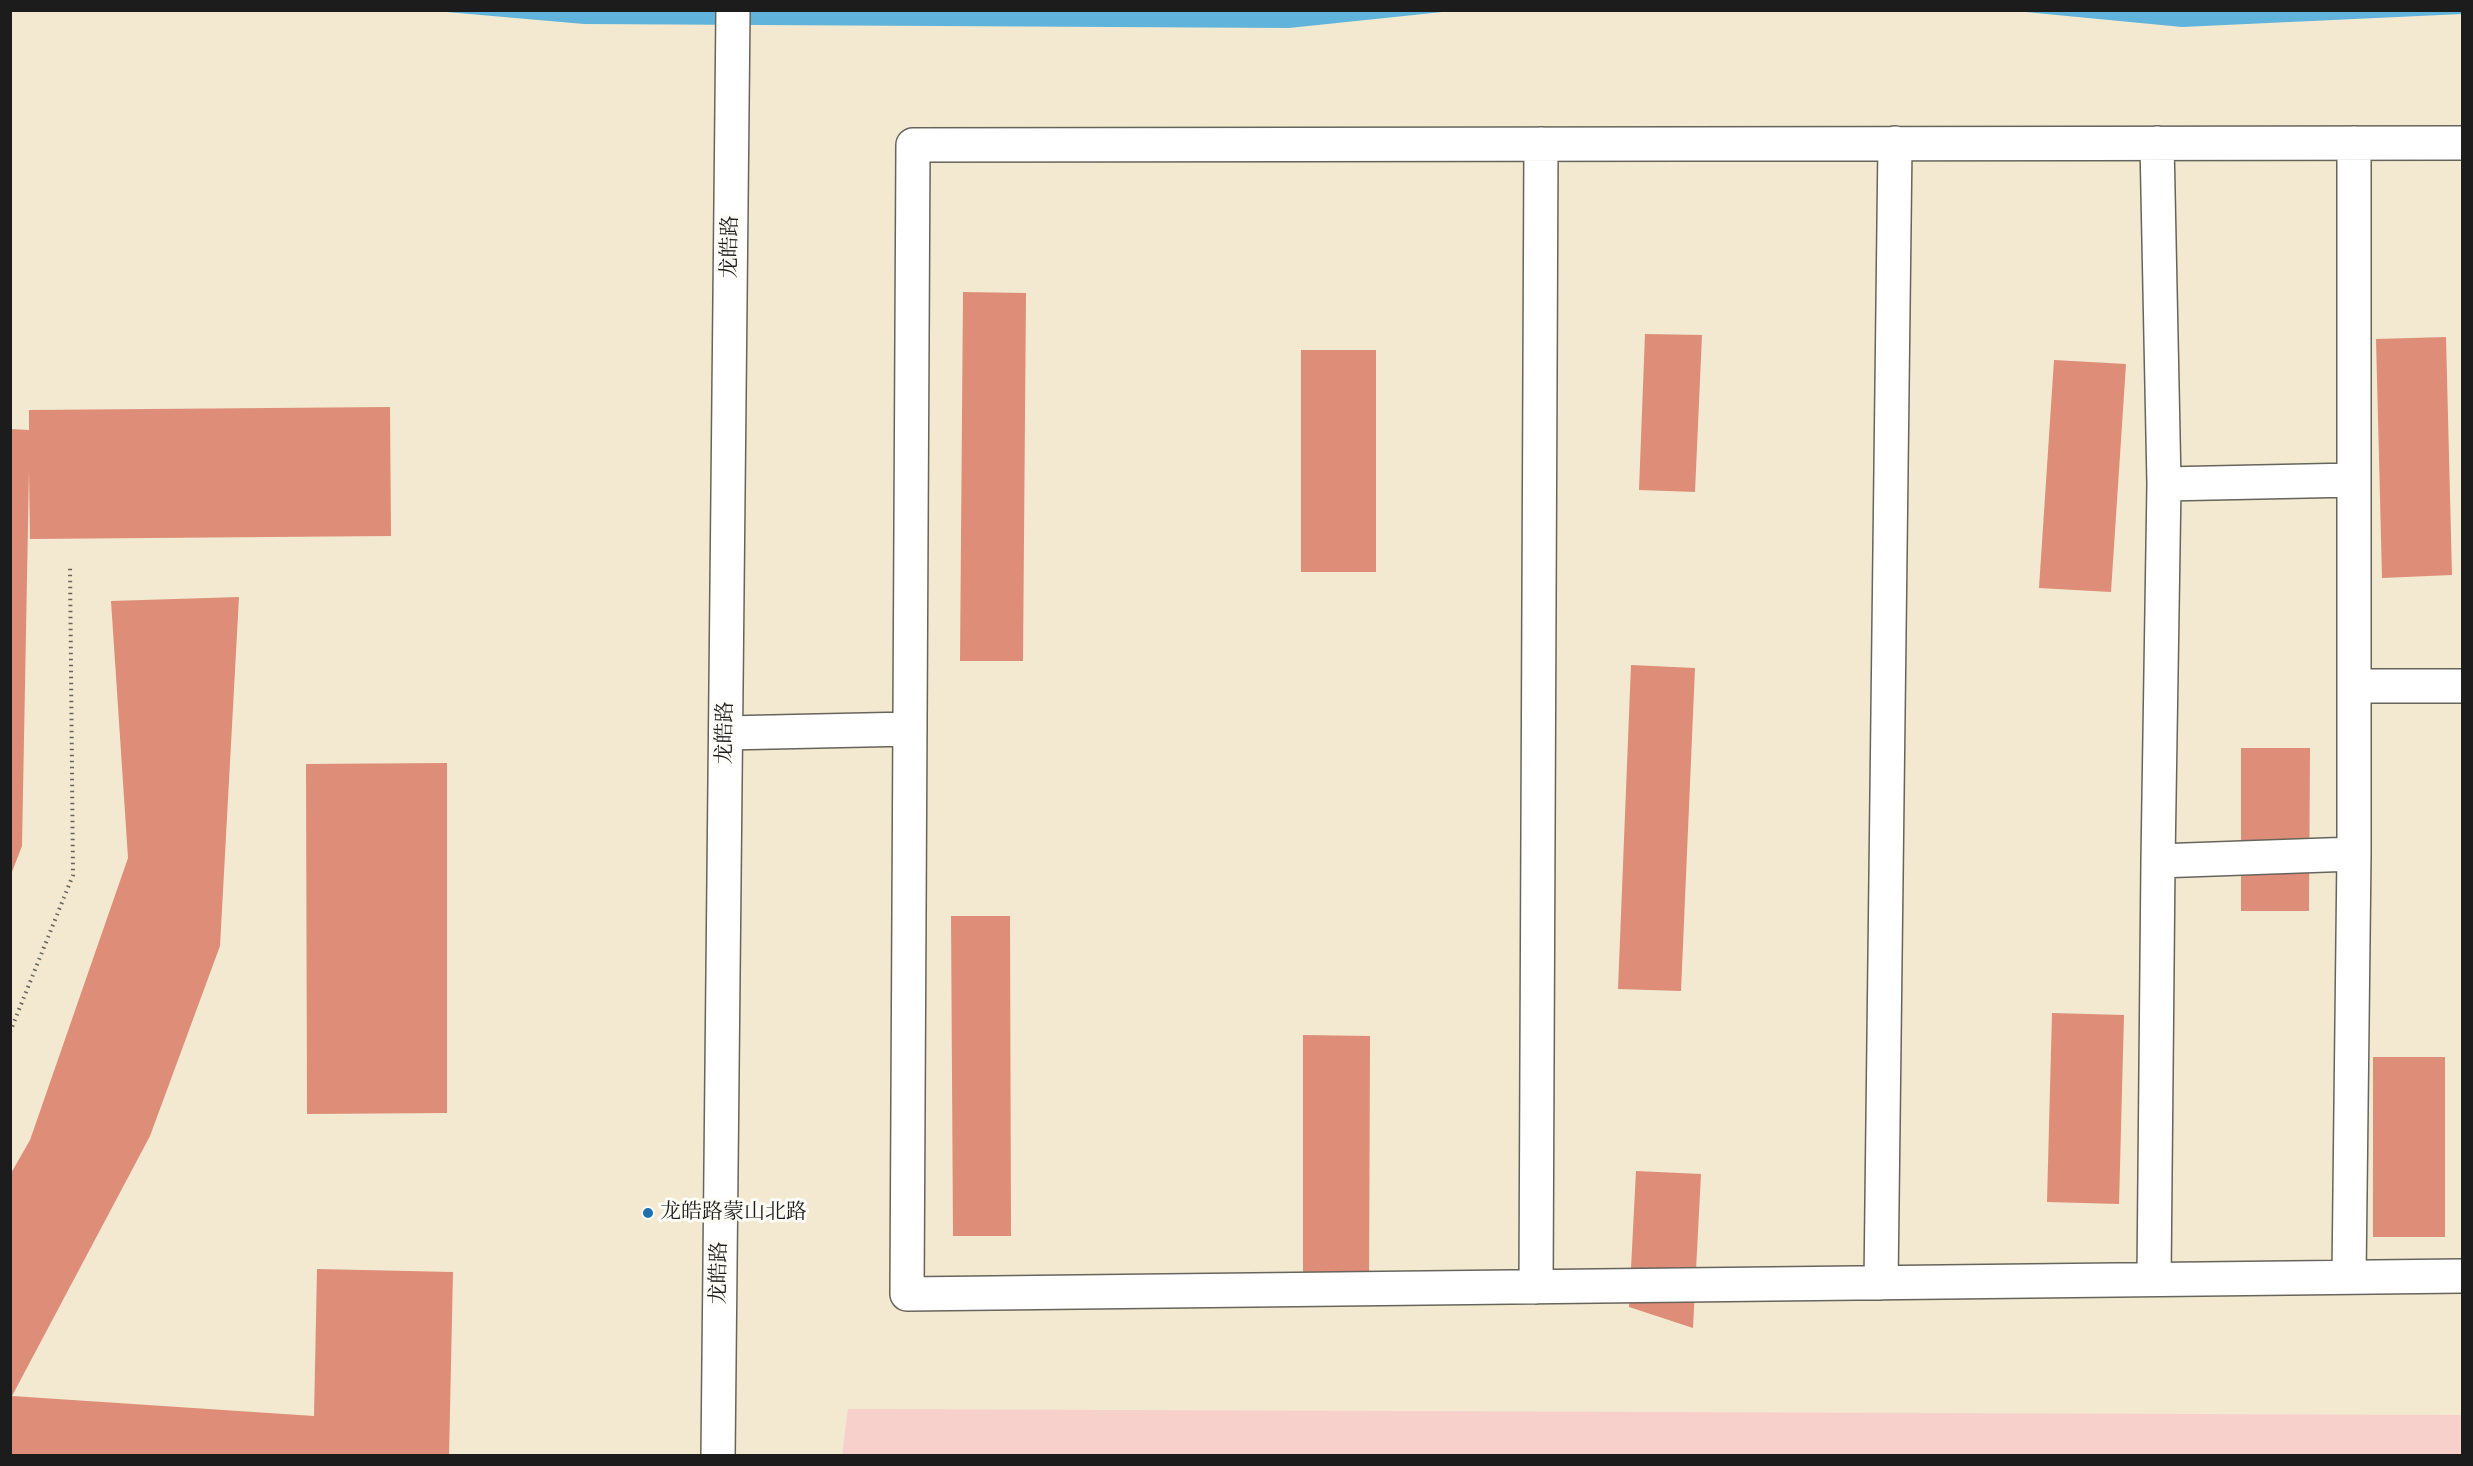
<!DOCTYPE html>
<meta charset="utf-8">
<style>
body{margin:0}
#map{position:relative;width:2473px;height:1466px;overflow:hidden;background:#f2e9d0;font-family:"Libre Bodoni",serif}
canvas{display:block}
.frame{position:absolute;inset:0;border:12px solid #1c1c1c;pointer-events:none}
</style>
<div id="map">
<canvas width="2473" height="1466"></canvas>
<div class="frame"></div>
</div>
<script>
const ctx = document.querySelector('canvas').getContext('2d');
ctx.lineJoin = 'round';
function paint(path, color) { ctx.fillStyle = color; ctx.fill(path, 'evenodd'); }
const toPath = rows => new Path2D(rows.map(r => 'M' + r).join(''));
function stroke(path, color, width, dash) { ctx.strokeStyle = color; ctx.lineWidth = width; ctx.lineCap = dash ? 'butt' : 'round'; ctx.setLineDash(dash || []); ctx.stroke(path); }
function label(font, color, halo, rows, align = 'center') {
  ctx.font = font + ' "Libre Bodoni","Noto Serif SC",serif'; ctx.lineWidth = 6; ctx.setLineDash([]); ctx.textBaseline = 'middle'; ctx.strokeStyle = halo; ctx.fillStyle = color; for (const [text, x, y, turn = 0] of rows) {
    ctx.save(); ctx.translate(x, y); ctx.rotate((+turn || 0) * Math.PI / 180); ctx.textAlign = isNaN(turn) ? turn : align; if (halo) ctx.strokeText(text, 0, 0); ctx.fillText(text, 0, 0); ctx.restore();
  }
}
paint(toPath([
 [848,1409,2462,1415,2462,1455,842,1455]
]), '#f7d0cb');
paint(toPath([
 [2462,10,2462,14,2182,27,2015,11],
 [435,11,1452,11,1289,28,584,24]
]), '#60b4dc');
paint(toPath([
 [963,292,1026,293,1023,661,960,661],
 [1645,334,1702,335,1695,492,1639,490],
 [2446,337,2452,575,2382,578,2376,339],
 [1301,350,1376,350,1376,572,1301,572],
 [2054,360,2126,364,2111,592,2039,588],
 [390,407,391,536,30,539,29,471,22,846,10,877,10,429,29,430,29,410],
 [239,597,220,946,150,1136,12,1396,314,1416,317,1269,453,1272,449,1456,10,1456,10,1175,30,1140,128,858,111,601],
 [1631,665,1695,668,1681,991,1618,989],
 [2241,748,2310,748,2309,911,2241,911],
 [447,763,447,1113,307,1114,306,764],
 [951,916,1010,916,1011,1236,953,1236],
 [2052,1013,2124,1015,2119,1204,2047,1202],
 [1303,1035,1370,1036,1369,1293,1303,1293],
 [2373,1057,2445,1057,2445,1237,2373,1237],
 [1636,1171,1701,1174,1693,1328,1629,1307]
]), '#de8d79');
const street = toPath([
 [2157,143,2164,484],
 [2354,143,2354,480],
 [2462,143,913,145,907,1294,2462,1276],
 [2354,480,2354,854,2158,861,2164,484,2354,480],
 [2355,686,2462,686],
 [726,733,910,729],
 [2349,1277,2354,854],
 [2154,1279,2158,861],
 [1881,1283,1895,143],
 [1536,1287,1541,144]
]);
const secondary = toPath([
 [718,1456,733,10]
]);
stroke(street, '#67645b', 36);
stroke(secondary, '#67645b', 36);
stroke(toPath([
 [10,1032,73,875,70,565]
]), '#67645b', 4, [1.5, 4.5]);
stroke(street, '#fff', 33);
stroke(secondary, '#fff', 33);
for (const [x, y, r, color] of [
 [648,1213,6,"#1f6fb2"]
]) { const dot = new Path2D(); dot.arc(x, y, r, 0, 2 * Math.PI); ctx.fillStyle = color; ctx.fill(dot); stroke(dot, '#fdfcf7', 2); }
label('21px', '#1c1c1c', '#fdfcf7', [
 ["龙皓路",731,247,-89],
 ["龙皓路",726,733,-89],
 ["龙皓路",720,1273,-89]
]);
label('21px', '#1c1c1c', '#fdfcf7', [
 ["龙皓路蒙山北路",660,1213]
], 'left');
</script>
